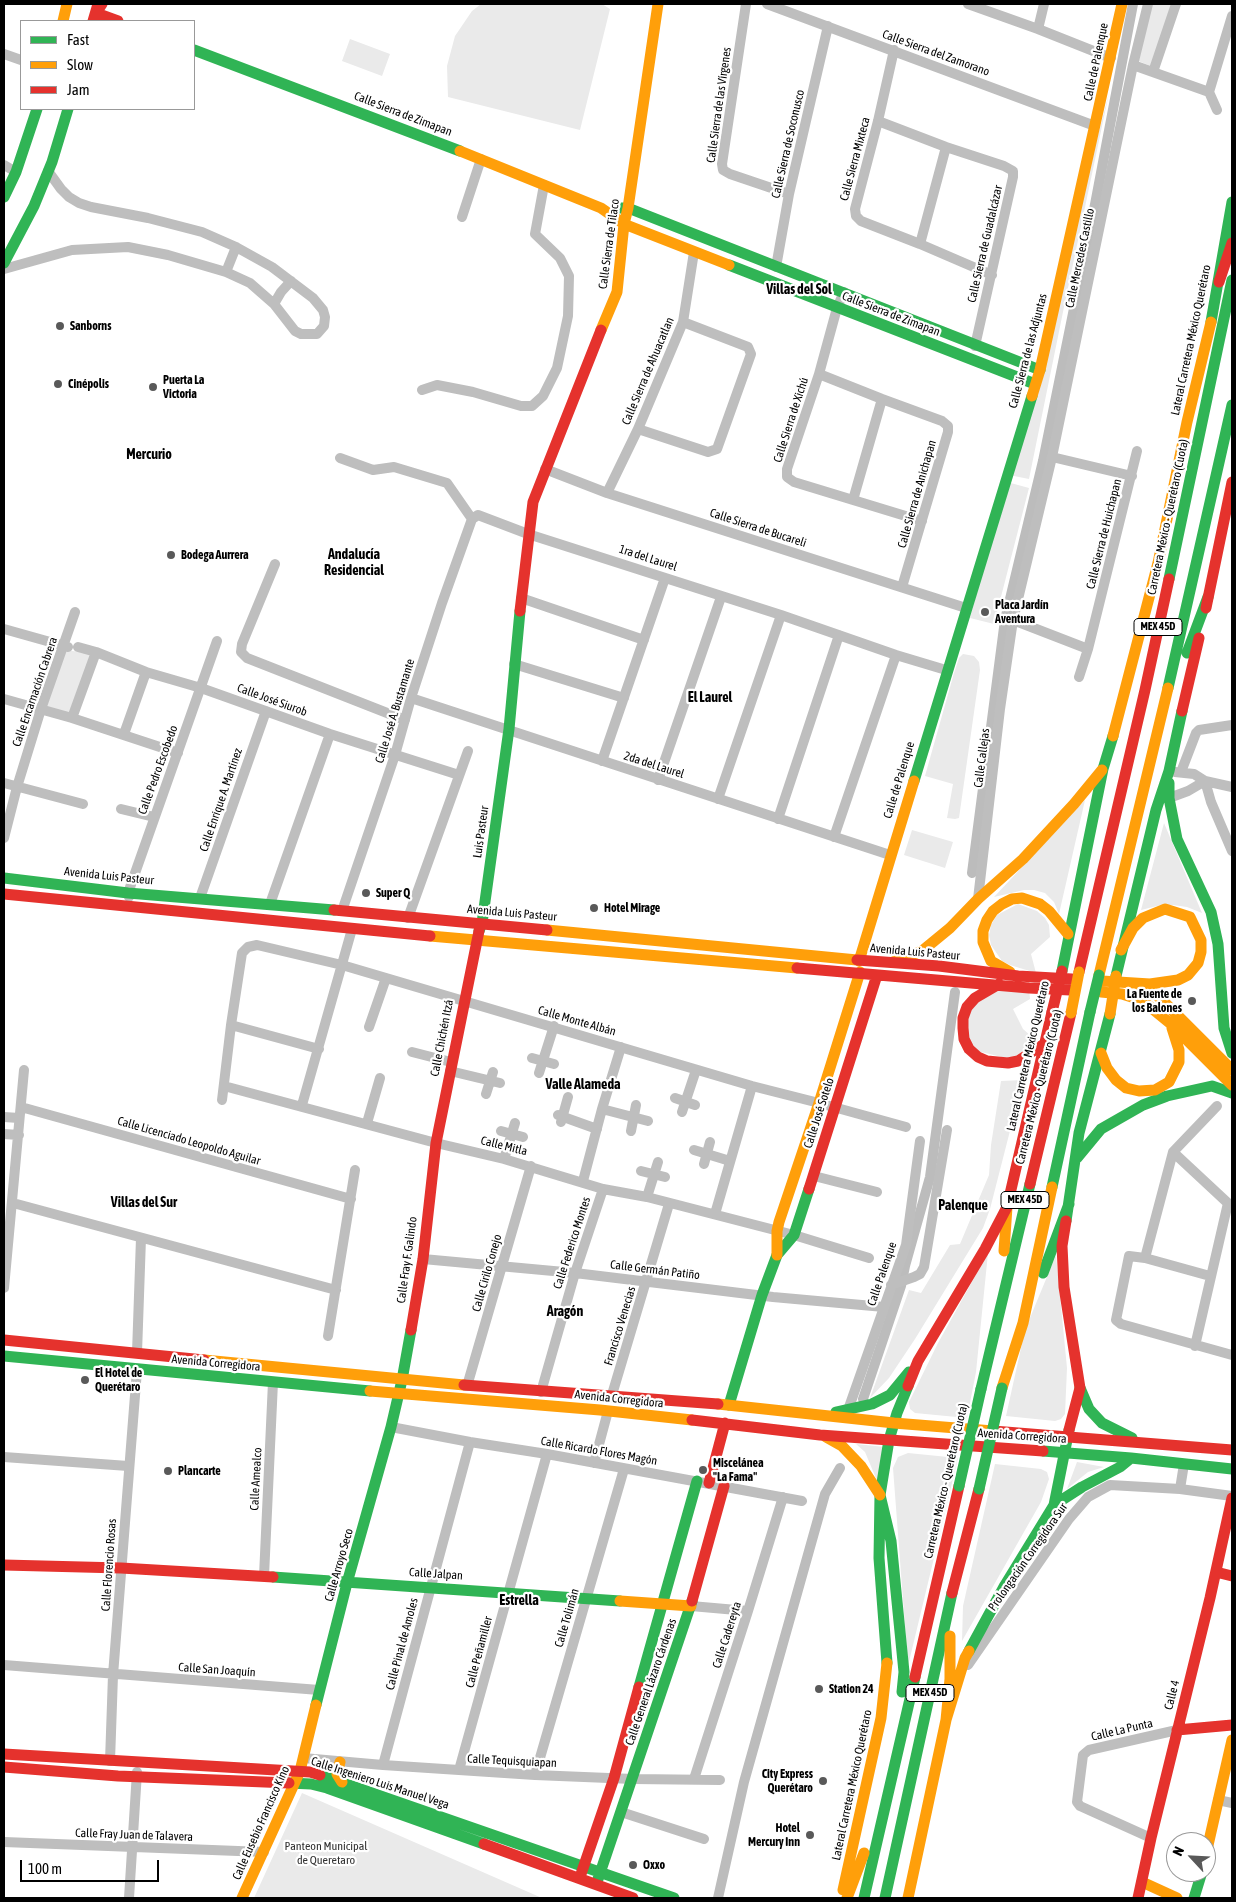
<!DOCTYPE html>
<meta charset="utf-8">
<style>
body{margin:0}
#map{position:relative;width:1236px;height:1902px;overflow:hidden;background:#fff;font-family:"Asap Condensed",sans-serif}
canvas{display:block}
.frame{position:absolute;inset:0;border:5px solid #000;pointer-events:none}
.legend{position:absolute;left:20px;top:20px;width:175px;height:90px;box-sizing:border-box;background:#fff;border:1px solid #999;margin:0;padding:6px 9px;list-style:none;font-size:15px;color:#000}
.legend li{display:flex;align-items:center;gap:10px;height:25px}
.legend b{width:25px;border:1px solid #999}
.north{position:absolute;left:1166px;top:1832px;width:50px;height:50px;box-sizing:border-box;background:#fff;border:1px solid #999;border-radius:50%;rotate:295deg;font-size:14px;font-weight:700;line-height:20px;text-align:center;color:#000}
.north::after{content:'';display:block;margin:auto;width:18px;height:22px;background:#595959;clip-path:polygon(50% 0,100% 100%,50% 72%,0 100%)}
.scale{position:absolute;left:20px;top:1860px;width:139px;height:22px;box-sizing:border-box;border:2px solid #000;border-top:0;padding-left:6px;font-size:15px;line-height:18px;white-space:nowrap;color:#000;-webkit-text-stroke:4px #fff;paint-order:stroke}
</style>
<div id="map">
<canvas width="1236" height="1902"></canvas>
<div class="frame"></div>
<ul class="legend">
<li><b style="height:6px;background:#30b455"></b>Fast</li>
<li><b style="height:6px;background:#ff9f0a"></b>Slow</li>
<li><b style="height:6px;background:#e5322d"></b>Jam</li>
</ul>
<div class="north">N</div>
<div class="scale">100 m</div>
</div>
<script>
const ctx = document.querySelector('canvas').getContext('2d');
ctx.lineJoin = 'round';
function paint(path, color) { ctx.fillStyle = color; ctx.fill(path, 'evenodd'); }
const toPath = rows => new Path2D(rows.map(r => 'M' + r).join(''));
function stroke(path, color, width, dash) { ctx.strokeStyle = color; ctx.lineWidth = width; ctx.lineCap = dash ? 'butt' : 'round'; ctx.setLineDash(dash || []); ctx.stroke(path); }
function label(font, color, halo, rows, align = 'center') {
  ctx.font = font + ' "Asap Condensed",sans-serif'; ctx.lineWidth = 4.5; ctx.setLineDash([]); ctx.textBaseline = 'middle'; ctx.strokeStyle = halo; ctx.fillStyle = color; for (const [text, x, y, turn = 0] of rows) {
    ctx.save(); ctx.translate(x, y); ctx.rotate((+turn || 0) * Math.PI / 180); ctx.textAlign = isNaN(turn) ? turn : align; if (halo) ctx.strokeText(text, 0, 0); ctx.fillText(text, 0, 0); ctx.restore();
  }
}
paint(toPath([
 [481,4,602,4,610,9,580,130,448,97,447,66,455,36,472,11],
 [1152,4,1172,4,1151,66,1138,61],
 [350,39,390,54,382,76,342,61],
 [1109,93,1064,307,1029,479,1009,475],
 [1007,482,1029,488,994,624,970,618],
 [66,650,93,654,71,715,46,707],
 [963,654,974,656,979,662,980,670,959,818,955,819,947,818,953,784,925,776,954,673,959,658],
 [1085,800,1059,914,1054,902,1045,893,1034,890,1024,890,994,897],
 [1164,823,1202,913,1187,907,1173,905,1161,905,1141,910],
 [912,830,953,842,945,868,904,855],
 [1018,904,1037,911,1045,918,1049,925,1050,937,1031,954,1036,973,1010,965,1002,961,991,945,989,935,991,925,997,915],
 [1029,988,1030,999,1013,1009,1023,1029,1031,1036,1027,1055,1018,1061,969,1049,967,1007,985,991],
 [1023,1080,990,1209,983,1228,915,1339,889,1378,870,1398,909,1290,921,1293,950,1245,960,1244,989,1175,991,1145,1001,1081],
 [988,1253,976,1372,967,1418,915,1413,910,1409,909,1402,938,1343],
 [1056,1255,1067,1368,1065,1414,1061,1419,1055,1421,1006,1416,1025,1330],
 [856,1444,885,1447,878,1483,865,1452],
 [908,1453,958,1458,908,1666,893,1468,898,1457],
 [1077,1462,1104,1467,1088,1472,1067,1489],
 [995,1464,1041,1469,1047,1472,1049,1479,1041,1502,962,1641,963,1606],
 [302,1793,542,1898,254,1898]
]), '#eaeaea');
stroke(toPath([
 [972,873,1005,620,1043,461,1093,215,1133,4],
 [863,1399,901,1286,905,1266,930,1177,955,992],
 [718,1898,744,1782,825,1494,840,1468]
]), '#bcbcbc', 10);
stroke(toPath([
 [746,4,722,164,723,170,730,174,789,194],
 [767,4,1095,126],
 [968,4,1038,29,1111,58],
 [1038,29,1044,4],
 [894,50,878,121,855,209,856,216,861,221,920,244,992,275],
 [4,54,21,60],
 [1133,65,1209,92],
 [1153,72,1176,4],
 [1209,92,1232,16],
 [1209,92,1217,110],
 [878,121,946,147,1004,166,1013,171,1013,177,975,346],
 [4,165,16,172],
 [462,217,481,159],
 [920,244,946,147],
 [776,267,789,194,828,26],
 [4,269,72,250,128,247,168,255,226,272,250,283,274,304,295,331,301,334,317,334,324,326,325,317,323,310,313,298,272,267,236,247,202,232,148,218,91,207,79,203,69,197,61,189,48,171],
 [226,272,236,247],
 [844,292,837,308,819,374,787,469,787,477,794,482,922,521],
 [274,304,281,292,291,281],
 [819,374,882,399,942,421,948,426,948,432,902,587],
 [422,390,437,385,473,392,521,406,532,406,543,396,557,368,568,316,569,276,560,258,535,234,544,185],
 [638,429,708,452,717,449,751,354,748,347,683,322],
 [1052,457,1132,476],
 [340,458,373,470,394,467,447,483,472,519],
 [545,469,607,493,966,608],
 [607,493,638,429,683,322,694,252],
 [853,500,882,399],
 [472,519,478,515,528,534,781,615,896,655,946,670],
 [275,564,242,644,241,652,247,658,405,720],
 [521,598,644,640],
 [1013,620,1088,649],
 [4,629,68,647],
 [78,647,96,652,146,672,201,688,330,734,459,775],
 [514,664,624,698],
 [1079,677,1088,649,1137,451],
 [411,698,890,855],
 [4,699,72,718,178,753],
 [72,718,96,652],
 [124,734,146,672],
 [602,761,665,578],
 [1175,772,1194,774,1205,781,1232,787],
 [1181,772,1196,733,1199,730,1232,725],
 [658,780,721,597],
 [1205,781,1211,802,1232,851],
 [4,783,83,804],
 [1169,798,1188,791,1205,781],
 [718,799,781,615],
 [121,809,154,817],
 [778,819,839,635],
 [834,837,896,655],
 [4,838,17,787,41,709,75,612],
 [129,897,128,893,217,641],
 [200,898,266,711],
 [978,899,1000,709,1013,620,1052,457,1133,65,1148,4],
 [270,904,330,734],
 [342,911,395,755,411,698,442,603,472,519],
 [408,918,468,751],
 [231,1025,319,1049],
 [369,1027,386,978],
 [412,1052,451,1062],
 [532,1058,554,1064],
 [450,1071,500,1083],
 [539,1073,554,1026],
 [224,1086,436,1143,504,1159,603,1189,647,1197,794,1235,869,1258],
 [486,1094,493,1072],
 [675,1098,695,1105],
 [222,1100,231,1025,242,953,248,947,257,945,342,965,752,1086,819,1103,906,1127],
 [302,1105,352,929],
 [21,1107,351,1199],
 [602,1109,648,1121],
 [682,1112,696,1070],
 [558,1115,597,1129],
 [4,1117,19,1118],
 [561,1122,568,1097],
 [367,1123,380,1078],
 [501,1131,523,1137],
 [631,1131,636,1105],
 [4,1134,19,1135],
 [694,1150,730,1161],
 [1173,1152,1231,1206],
 [504,1159,515,1123],
 [704,1164,710,1142],
 [641,1171,665,1177],
 [814,1176,877,1192],
 [583,1181,602,1109,621,1047],
 [647,1197,658,1162],
 [13,1203,336,1290],
 [715,1214,752,1086],
 [1145,1258,1173,1152,1217,1106],
 [423,1259,575,1273,773,1297,884,1307],
 [1210,1276,1145,1258,1129,1256,1116,1320,1121,1324,1232,1355],
 [891,1285,914,1277,920,1274,924,1267,947,1130],
 [4,1288,24,1070],
 [328,1336,355,1170],
 [1195,1346,1228,1203],
 [137,1353,141,1238],
 [467,1386,531,1166],
 [541,1392,575,1273,603,1189],
 [611,1398,669,1204],
 [848,1410,906,1245,920,1141],
 [391,1427,470,1442,547,1454,802,1501],
 [4,1457,128,1466],
 [594,1463,608,1411],
 [1180,1489,1184,1464],
 [264,1576,273,1382],
 [691,1606,748,1611],
 [4,1665,319,1690],
 [968,1665,1069,1519,1088,1497,1110,1485,1180,1489,1232,1496],
 [303,1758,383,1765,535,1775,633,1779,720,1780],
 [110,1761,113,1675,137,1370],
 [383,1765,470,1442],
 [459,1770,547,1454],
 [535,1775,624,1469],
 [694,1779,748,1611,783,1497],
 [1218,1800,1232,1803],
 [621,1812,704,1839],
 [1151,1838,1080,1806,1077,1802,1083,1755,1089,1750,1177,1730],
 [4,1842,264,1852],
 [129,1898,137,1772]
]), '#bebebe', 10);
stroke(toPath([
 [194,50,460,151],
 [4,197,16,172,37,109],
 [618,208,628,208,1040,370],
 [4,263,34,206,52,162,68,109],
 [729,265,1035,384],
 [1211,322,1232,202],
 [1169,579,1232,280],
 [1187,653,1208,597],
 [1168,688,1232,405],
 [914,781,1032,396],
 [1169,783,1169,798,1177,839,1211,912,1218,944,1224,1028,1232,1053],
 [4,878,128,893,334,910],
 [479,931,482,923,509,729,520,611],
 [1062,971,1103,769,1113,736],
 [1116,976,1156,810,1169,771,1182,711],
 [1077,1158,1101,1129,1143,1105,1167,1096,1212,1086,1232,1093],
 [1052,1187,1090,1012],
 [1066,1221,1079,1133,1110,1014],
 [1043,1273,1069,1204],
 [4,1356,370,1391],
 [1080,1388,1089,1409,1102,1423,1132,1438],
 [981,1389,1030,1184],
 [729,1405,762,1295,777,1255,794,1235,809,1189],
 [836,1412,872,1404,890,1395,909,1372],
 [1043,1451,1131,1458,1232,1469],
 [880,1495,891,1541,904,1672,902,1692],
 [1054,1505,1082,1487,1120,1467,1131,1458],
 [273,1577,620,1601],
 [969,1651,1005,1585,1054,1505,1069,1430],
 [887,1663,879,1558,880,1495,889,1440,897,1413,908,1386],
 [639,1687,697,1481],
 [316,1705,347,1583,391,1427,402,1380,411,1330],
 [320,1775,674,1898],
 [289,1783,311,1784,327,1788,484,1844],
 [597,1882,692,1601],
 [864,1898,915,1677],
 [885,1898,952,1593],
 [1194,1898,1202,1872]
]), '#30b455', 11);
stroke(toPath([
 [63,21,67,4],
 [460,151,601,208,624,224,729,265],
 [601,330,617,292,624,224,628,208,658,4],
 [1032,396,1040,370,1122,4],
 [1113,736,1158,563,1187,422,1211,322],
 [547,930,857,960],
 [430,936,797,968],
 [859,961,914,781],
 [895,961,922,951,950,928,978,899,1023,859,1074,804,1102,770],
 [1010,972,991,961,983,942,983,931,987,920,993,911,1002,904,1012,899,1022,898,1040,904,1049,911,1068,934],
 [1099,975,1168,688],
 [1102,981,1150,984,1178,980,1188,975,1198,963,1201,952,1201,940,1190,917,1165,909,1143,918,1133,928,1121,950],
 [1137,984,1158,996,1232,1070],
 [1101,992,1122,994,1138,999,1149,1006,1171,1024,1232,1085],
 [1101,1053,1107,1068,1116,1080,1126,1088,1139,1091,1155,1090,1169,1082,1179,1062,1179,1050,1172,1028],
 [1004,1251,1007,1207],
 [777,1255,777,1231,779,1222,819,1103,860,972],
 [204,1360,464,1385],
 [1002,1388,1023,1323,1052,1187],
 [370,1391,600,1410,692,1420],
 [718,1404,894,1423,993,1431],
 [826,1437,842,1446,861,1466,880,1495],
 [620,1601,691,1606],
 [946,1720,950,1679,950,1636],
 [340,1762,337,1774,342,1782],
 [1206,1854,1232,1740],
 [1142,1882,1177,1898],
 [843,1890,881,1718,887,1663],
 [242,1898,300,1771,316,1705],
 [847,1898,864,1853],
 [908,1898,946,1720,965,1658,969,1651]
]), '#ff9f0a', 11);
stroke(toPath([
 [102,4,96,13,118,21],
 [93,21,98,4],
 [1219,282,1232,243],
 [1206,608,1232,482],
 [520,611,533,502,601,330],
 [1182,711,1199,638],
 [4,894,430,936],
 [334,910,547,930],
 [857,960,939,966,1018,976,1072,979],
 [797,968,1029,988,1070,990],
 [1079,972,1145,690,1169,579],
 [999,984,975,998,967,1007,963,1018,963,1028,964,1039,969,1049,978,1057,987,1061,1008,1063,1018,1061,1044,1044],
 [1030,1184,1071,1013],
 [809,1189,877,975],
 [1066,1221,1062,1246,1064,1287,1080,1388,1069,1430],
 [411,1330,423,1259,436,1143,479,931],
 [4,1340,204,1360],
 [464,1385,718,1404],
 [908,1386,918,1361,985,1249,1007,1207,1052,1012],
 [692,1420,820,1435,1043,1451],
 [993,1431,1232,1450],
 [709,1483,725,1423],
 [4,1565,121,1568,273,1577],
 [1216,1572,1232,1576],
 [952,1593,979,1489],
 [692,1601,724,1486],
 [915,1677,959,1486],
 [1177,1730,1232,1725],
 [4,1754,310,1772,320,1775],
 [4,1767,118,1776,289,1783],
 [484,1844,633,1898],
 [580,1877,614,1778,639,1687],
 [1138,1898,1151,1838,1210,1598,1232,1498]
]), '#e5322d', 11);
stroke(toPath([
 [1090,1012,1099,975],
 [959,1486,981,1389],
 [979,1489,1002,1388]
]), '#30b455', 11);
stroke(toPath([
 [1071,1013,1079,972],
 [1110,1014,1116,976]
]), '#ff9f0a', 11);
stroke(toPath([
 [1052,1012,1062,971]
]), '#e5322d', 11);
for (const [x, y, r, color] of [
 [60,326,5,"#595959"],
 [58,384,5,"#595959"],
 [153,387,5,"#595959"],
 [171,555,5,"#595959"],
 [985,612,5,"#595959"],
 [366,893,5,"#595959"],
 [594,908,5,"#595959"],
 [1192,1001,5,"#595959"],
 [85,1380,5,"#595959"],
 [703,1470,5,"#595959"],
 [168,1471,5,"#595959"],
 [819,1689,5,"#595959"],
 [823,1781,5,"#595959"],
 [810,1835,5,"#595959"],
 [633,1865,5,"#595959"]
]) { const dot = new Path2D(); dot.arc(x, y, r, 0, 2 * Math.PI); ctx.fillStyle = color; ctx.fill(dot); stroke(dot, '#fff', 2); }
for (const [x, y, w] of [
 [1158,627,48],
 [1025,1200,48],
 [930,1693,48]
]) { const box = new Path2D(); box.roundRect(x - w / 2, y - 8.5, w, 17, 4); ctx.fillStyle = '#fff'; ctx.fill(box); stroke(box, '#000', 1); }
label('bold 11px', '#000', null, [
 ["MEX 45D",1158,627],
 ["MEX 45D",1025,1200],
 ["MEX 45D",930,1693]
]);
label('12px', '#000', '#fff', [
 ["Calle Sierra del Zamorano",936,53,20],
 ["Calle de Palenque",1096,62,-78],
 ["Calle Sierra de las Vírgenes",719,105,-82],
 ["Calle Sierra de Zimapan",403,114,21],
 ["Calle Sierra de Soconusco",788,144,-77],
 ["Calle Sierra Mixteca",855,159,-75],
 ["Calle Sierra de Tilaco",609,244,-82],
 ["Calle Sierra de Guadalcázar",985,244,-77],
 ["Calle Mercedes Castillo",1080,258,-78],
 ["Calle Sierra de Zimapan",891,314,21],
 ["Lateral Carretera México Querétaro",1191,340,-78],
 ["Calle Sierra de las Adjuntas",1028,351,-75],
 ["Calle Sierra de Ahuacatlan",648,371,-67],
 ["Calle Sierra de Xichú",791,420,-72],
 ["Calle Sierra de Anichapan",917,494,-74],
 ["Carretera México - Querétaro (Cuota)",1168,517,-78],
 ["Calle Sierra de Bucareli",758,528,18],
 ["Calle Sierra de Huichapan",1104,534,-76],
 ["1ra del Laurel",648,558,18],
 ["Calle Encarnación Cabrera",35,692,-71],
 ["Calle José Siurob",272,700,20],
 ["Calle José A. Bustamante",395,711,-73],
 ["Calle Callejas",982,758,-83],
 ["2da del Laurel",654,765,18],
 ["Calle Pedro Escobedo",158,770,-70],
 ["Calle de Palenque",899,780,-73],
 ["Calle Enrique A. Martínez",221,800,-71],
 ["Luis Pasteur",481,832,-82],
 ["Avenida Luis Pasteur",109,876,6],
 ["Avenida Luis Pasteur",512,913,5],
 ["Avenida Luis Pasteur",915,952,5],
 ["Calle Monte Albán",577,1021,16],
 ["Calle Chichén Itzá",442,1038,-79],
 ["Lateral Carretera México Querétaro",1028,1056,-77],
 ["Carretera México - Querétaro (Cuota)",1039,1087,-76],
 ["Calle José Sotelo",819,1113,-72],
 ["Calle Licenciado Leopoldo Aguilar",189,1141,16],
 ["Calle Mitla",504,1146,14],
 ["Calle Federico Montes",572,1243,-72],
 ["Calle Fray F. Galindo",407,1260,-82],
 ["Calle Germán Patiño",655,1270,7],
 ["Calle Cirilo Conejo",487,1273,-74],
 ["Calle Palenque",882,1274,-71],
 ["Francisco Venecias",620,1326,-73],
 ["Avenida Corregidora",216,1363,5],
 ["Avenida Corregidora",619,1399,6],
 ["Avenida Corregidora",1022,1436,4],
 ["Calle Ricardo Flores Magón",599,1451,10],
 ["Calle Amealco",256,1479,-87],
 ["Carretera México - Querétaro (Cuota)",946,1481,-77],
 ["Prolongación Corregidora Sur",1028,1557,-55],
 ["Calle Florencio Rosas",109,1565,-86],
 ["Calle Arroyo Seco",339,1565,-74],
 ["Calle Jalpan",436,1574,4],
 ["Calle Tolimán",567,1618,-74],
 ["Calle Cadereyta",727,1635,-72],
 ["Calle Pinal de Amoles",402,1644,-75],
 ["Calle Peñamiller",479,1652,-75],
 ["Calle San Joaquín",217,1670,4],
 ["Calle General Lázaro Cárdenas",651,1682,-71],
 ["Calle 4",1172,1695,-76],
 ["Calle La Punta",1122,1730,-13],
 ["Calle Tequisquiapan",512,1761,3],
 ["Calle Ingeniero Luis Manuel Vega",380,1783,18],
 ["Lateral Carretera México Querétaro",852,1785,-78],
 ["Calle Eusebio Francisco Kino",261,1823,-66],
 ["Calle Fray Juan de Talavera",134,1835,2]
]);
label('bold 12px', '#000', '#fff', [
 ["Sanborns",70,326],
 ["Puerta La",163,380],
 ["Victoria",163,394],
 ["Cinépolis",68,384],
 ["Bodega Aurrera",181,555],
 ["Placa Jardín",995,605],
 ["Aventura",995,619],
 ["Super Q",376,893],
 ["Hotel Mirage",604,908],
 ["La Fuente de",1182,994,"right"],
 ["los Balones",1182,1008,"right"],
 ["El Hotel de",95,1373],
 ["Querétaro",95,1387],
 ["Miscelánea",713,1463],
 ["\"La Fama\"",713,1477],
 ["Plancarte",178,1471],
 ["Station 24",829,1689],
 ["City Express",813,1774,"right"],
 ["Querétaro",813,1788,"right"],
 ["Hotel",800,1828,"right"],
 ["Mercury Inn",800,1842,"right"],
 ["Oxxo",643,1865]
], 'left');
label('12px', '#2f2f2f', '#fff', [
 ["Panteon Municipal",326,1846],
 ["de Queretaro",326,1860]
]);
label('bold 14px', '#000', '#fff', [
 ["Villas del Sol",799,290],
 ["Mercurio",149,455],
 ["Andalucía",354,555],
 ["Residencial",354,571],
 ["El Laurel",710,698],
 ["Valle Alameda",583,1085],
 ["Villas del Sur",144,1203],
 ["Palenque",963,1206],
 ["Aragón",565,1312],
 ["Estrella",519,1601]
]);
</script>
